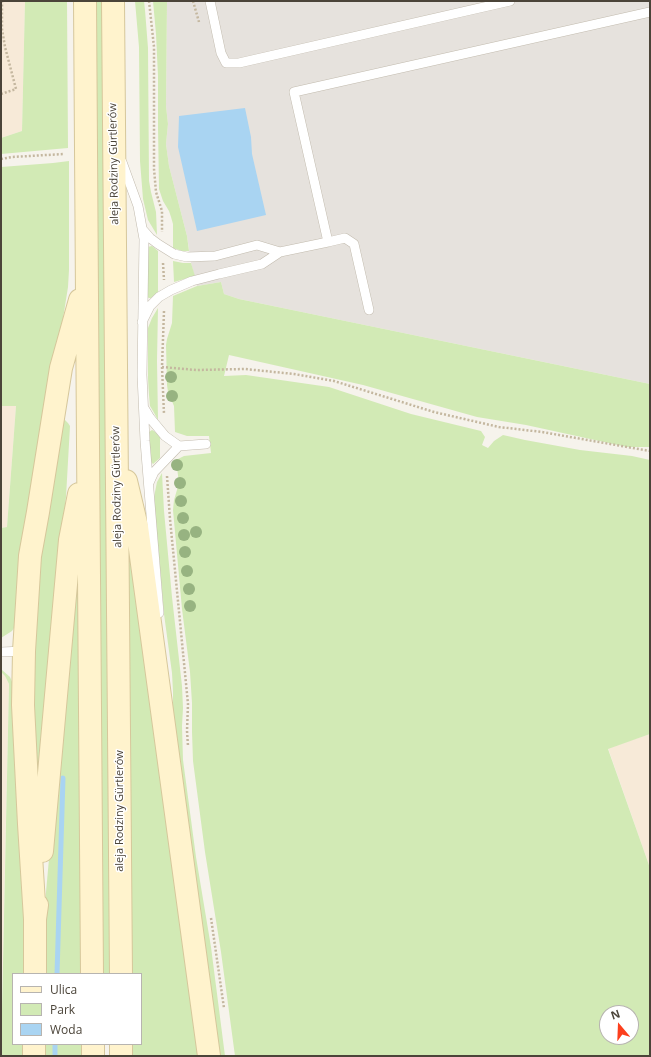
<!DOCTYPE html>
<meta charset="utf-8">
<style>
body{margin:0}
#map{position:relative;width:651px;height:1057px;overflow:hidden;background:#f6f3ec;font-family:"Open Sans",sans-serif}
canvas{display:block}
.frame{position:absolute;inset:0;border:2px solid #4b4439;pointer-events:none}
.legend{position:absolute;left:12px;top:973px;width:130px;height:72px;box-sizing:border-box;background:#fff;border:1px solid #b7b4b0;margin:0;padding:5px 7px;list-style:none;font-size:12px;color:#4b4439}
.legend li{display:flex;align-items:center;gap:8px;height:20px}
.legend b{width:20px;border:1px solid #b7b4b0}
.north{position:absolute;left:599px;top:1005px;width:40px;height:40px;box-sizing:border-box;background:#fff;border:1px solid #b7b4b0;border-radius:50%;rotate:341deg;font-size:11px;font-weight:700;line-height:16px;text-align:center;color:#4b4439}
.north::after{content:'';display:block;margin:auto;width:14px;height:18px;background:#fc3f1d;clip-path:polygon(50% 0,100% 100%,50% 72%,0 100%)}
</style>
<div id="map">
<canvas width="651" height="1057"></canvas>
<div class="frame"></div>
<ul class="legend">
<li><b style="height:5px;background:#fff3cd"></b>Ulica</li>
<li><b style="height:11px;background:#d2eab5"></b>Park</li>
<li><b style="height:11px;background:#a9d4f2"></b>Woda</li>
</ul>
<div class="north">N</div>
</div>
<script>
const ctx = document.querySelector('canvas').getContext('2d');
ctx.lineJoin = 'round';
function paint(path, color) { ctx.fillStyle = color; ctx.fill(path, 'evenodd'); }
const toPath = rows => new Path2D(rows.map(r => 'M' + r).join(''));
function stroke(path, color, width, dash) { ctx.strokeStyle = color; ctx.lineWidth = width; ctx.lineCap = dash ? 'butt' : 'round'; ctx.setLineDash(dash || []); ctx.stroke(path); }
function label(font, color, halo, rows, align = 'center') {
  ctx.font = font + ' "Open Sans",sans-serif'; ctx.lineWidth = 3; ctx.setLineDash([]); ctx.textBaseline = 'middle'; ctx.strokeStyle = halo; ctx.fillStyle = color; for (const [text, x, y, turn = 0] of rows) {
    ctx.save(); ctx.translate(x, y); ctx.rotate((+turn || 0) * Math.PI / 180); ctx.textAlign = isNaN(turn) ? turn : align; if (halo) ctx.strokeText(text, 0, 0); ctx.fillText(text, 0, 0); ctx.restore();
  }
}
paint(toPath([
 [1,1,25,1,22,131,1,138],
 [1,406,16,406,7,527,1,528],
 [1,672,5,676,9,684,1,1037],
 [650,734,650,868,608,748]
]), '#f7ead8');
paint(toPath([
 [167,1,650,1,650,384,239,299,224,294,221,282,197,286,191,263,187,236,169,166,166,144,168,124,166,106]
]), '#e6e2dd');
paint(toPath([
 [25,1,67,1,68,148,1,154,1,138,22,131],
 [95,1,104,1,111,974,102,974],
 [135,1,144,1,145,10,148,48,149,181,151,192,156,212,157,235,148,220,143,199,140,161,139,47],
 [153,1,167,1,166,106,168,124,166,144,169,166,187,236,189,251,182,251,173,248,173,224,171,217,169,211,163,201,159,189,158,127,158,76,156,34],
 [69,161,69,270,68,287,50,401,18,622,12,631,1,638,1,528,7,527,16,406,1,406,1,167,53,163],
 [152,246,158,251,158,292,151,298,149,298,147,297,147,247],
 [173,261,183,263,191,263,195,276,174,282],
 [221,282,224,294,239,299,650,384,650,447,627,447,526,425,477,417,363,385,229,355,224,376,246,375,329,387,411,414,481,431,485,437,482,445,488,448,494,441,503,435,525,440,580,450,632,456,650,460,650,734,608,749,650,868,650,1056,235,1056,221,952,205,852,193,761,192,732,192,703,190,672,182,609,173,510,174,500,179,483,176,460,184,456,211,453,209,436,187,436,175,432,174,406,168,392,167,385,166,345,167,339,172,323,173,296,197,286],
 [607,1013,631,1013,631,1037,607,1037],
 [158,308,157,361,158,420,153,411,150,406,149,395,148,378,148,328,152,318],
 [65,420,68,423,70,426,66,497,37,780,32,747,36,579,63,421],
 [152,430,154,431,160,436,160,458,153,464,151,462,149,432],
 [162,473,164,511,172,597,182,686,183,708,182,726,183,760,196,857,211,947,225,1056,217,1056,173,731,173,692,172,673,164,614,154,500,155,492,157,482],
 [127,531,198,1056,130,1056,130,1044,141,1044,141,974,130,974],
 [78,537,82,974,43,974,44,914,47,881],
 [1,669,10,677,13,684,27,859,25,974,13,974,13,1044,26,1044,26,1056,1,1056,9,684,5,676,1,672],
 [44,1044,83,1044,83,1056,44,1056]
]), '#d2eab5');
paint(toPath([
 [245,108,251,137,252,154,266,215,197,231,178,147,179,116]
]), '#a9d4f2');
stroke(toPath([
 [57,974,63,778],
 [55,1056,55,1044]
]), '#a9d4f2', 5);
const service = toPath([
 [210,1,221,53,226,63,239,63,510,1],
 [122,162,138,206,144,239,142,375,145,441,159,613],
 [143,230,150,238,158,244,174,254,187,257,215,256,257,245,280,252],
 [328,242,345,238,354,244,369,310],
 [142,322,150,306,159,297,171,290,192,281,219,274,262,264,280,252,328,242,294,92,650,12],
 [144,408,150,418,165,436,179,446,206,444],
 [149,483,154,472,179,446],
 [1,652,24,651]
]);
const secondary = toPath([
 [85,1,88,445,92,974],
 [113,1,121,974],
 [126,481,137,527,209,1056],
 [42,851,70,540,79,494],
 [35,919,29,824,23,705,24,651,30,556,38,512,61,368,80,300],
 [35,974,35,919,37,905],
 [93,1044,93,1056],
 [121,1044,121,1056],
 [34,1056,34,1044]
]);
stroke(service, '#c2bbae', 10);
stroke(secondary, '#d6c79b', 24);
stroke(toPath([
 [149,1,154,47,154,169,156,192,162,211,162,232],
 [193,1,199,22],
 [1,94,16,89,5,47,2,29,2,1],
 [1,159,12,157,64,154],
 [163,263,164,280],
 [164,311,162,367,164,414],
 [162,367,196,370,245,369,294,374,334,381,434,412,499,427,542,432,650,451],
 [167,476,170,519,188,704,187,731,188,746],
 [211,918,224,1008]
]), '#c4b79f', 2.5, [2, 2]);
stroke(service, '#fff', 9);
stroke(secondary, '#fff3cd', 22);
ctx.fillStyle = '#97b381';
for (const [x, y] of [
 [171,377],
 [172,396],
 [177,465],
 [180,483],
 [181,501],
 [183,518],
 [196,532],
 [184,535],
 [185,552],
 [187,571],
 [189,589],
 [190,606]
]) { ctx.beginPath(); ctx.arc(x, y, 6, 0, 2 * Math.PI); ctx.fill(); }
label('11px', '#4b4439', '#fff', [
 ["aleja Rodziny Gürtlerów",114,164,-91],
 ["aleja Rodziny Gürtlerów",117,487,-91],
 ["aleja Rodziny Gürtlerów",120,811,-90]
]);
</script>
